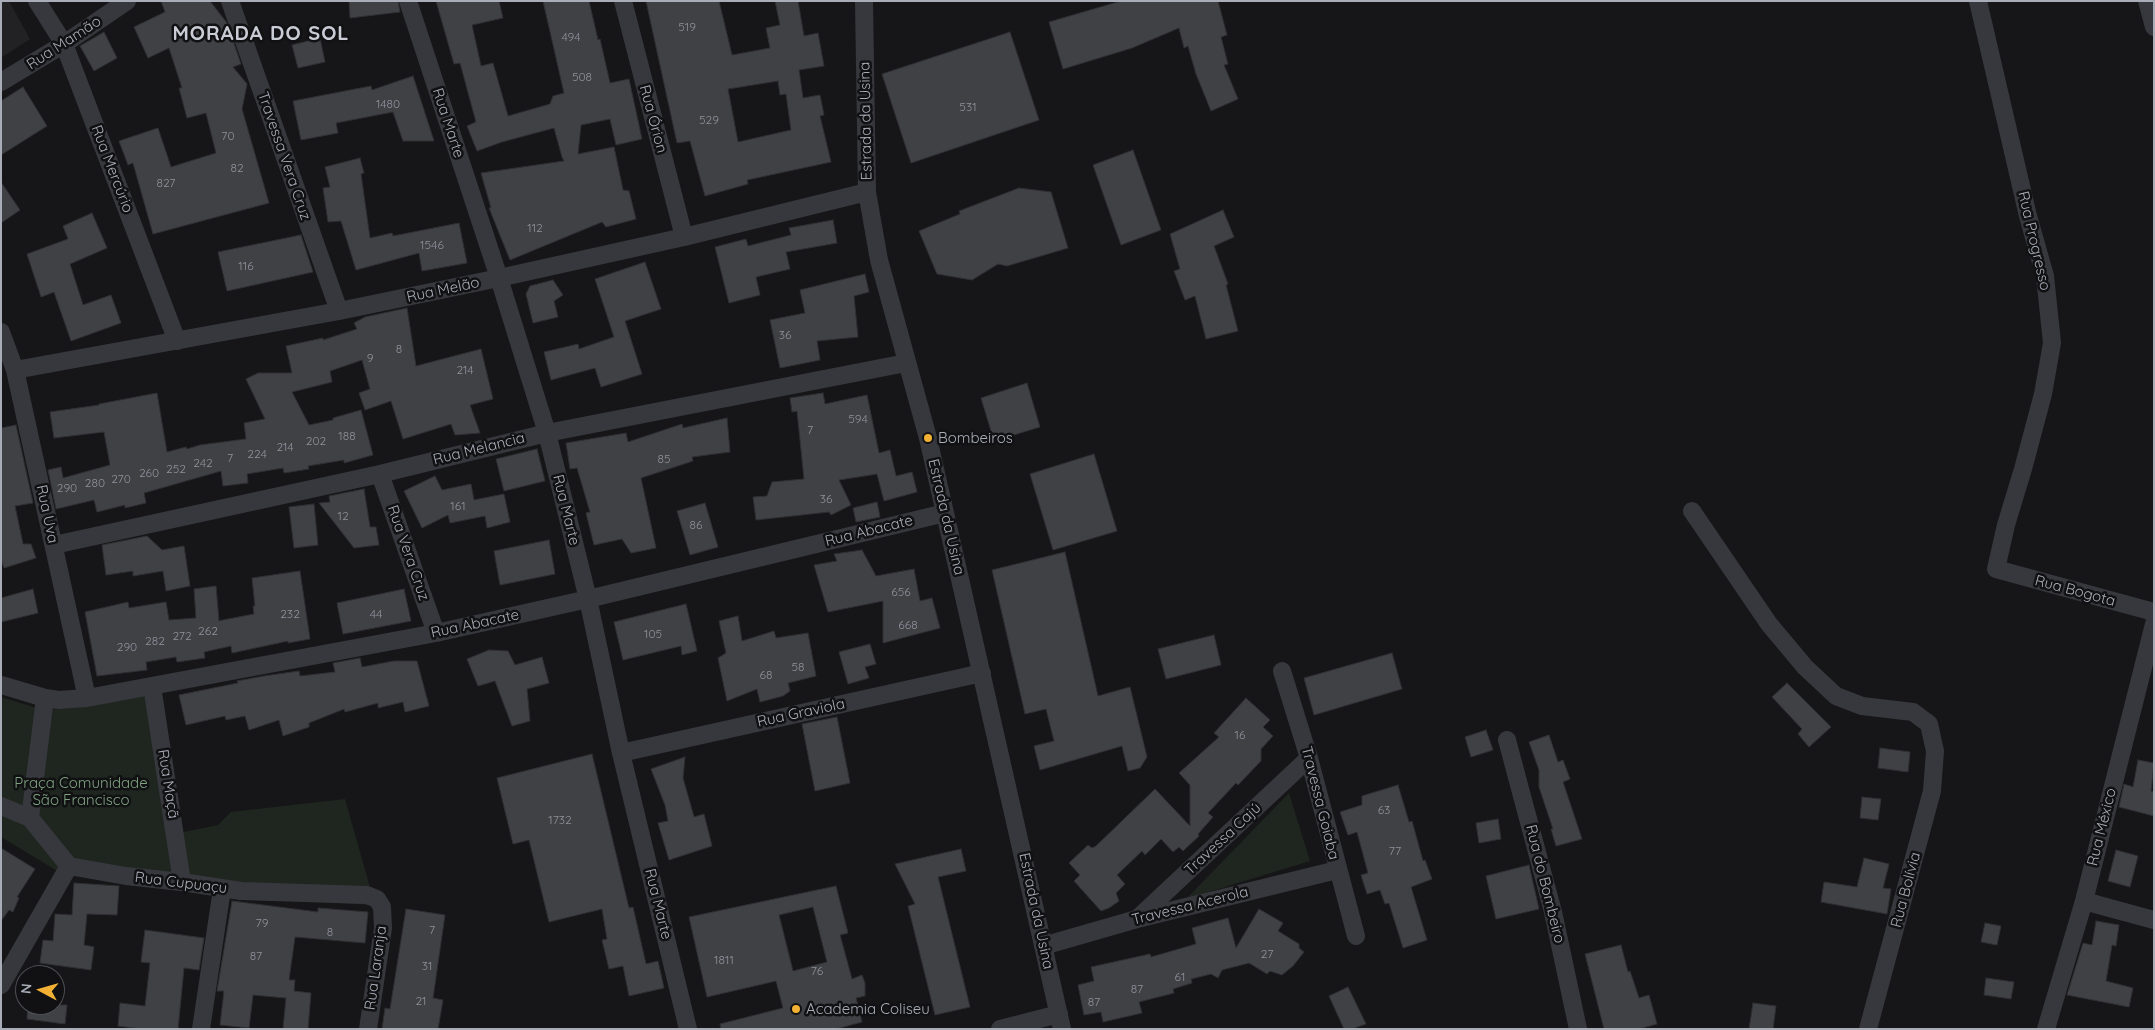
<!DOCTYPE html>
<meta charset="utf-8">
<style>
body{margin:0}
#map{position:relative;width:2155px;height:1030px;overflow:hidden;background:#161618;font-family:Quicksand,sans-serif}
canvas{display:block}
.frame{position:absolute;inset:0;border:2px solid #a8adb8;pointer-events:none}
.north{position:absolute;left:15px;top:965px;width:50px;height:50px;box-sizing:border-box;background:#111113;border:1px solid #4d4f55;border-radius:50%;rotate:276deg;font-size:14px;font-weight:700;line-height:20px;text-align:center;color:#a8adb8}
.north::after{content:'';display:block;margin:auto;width:18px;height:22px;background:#f2b134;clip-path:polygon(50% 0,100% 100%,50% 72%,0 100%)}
</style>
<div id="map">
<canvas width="2155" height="1030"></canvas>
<div class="frame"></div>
<div class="north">N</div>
</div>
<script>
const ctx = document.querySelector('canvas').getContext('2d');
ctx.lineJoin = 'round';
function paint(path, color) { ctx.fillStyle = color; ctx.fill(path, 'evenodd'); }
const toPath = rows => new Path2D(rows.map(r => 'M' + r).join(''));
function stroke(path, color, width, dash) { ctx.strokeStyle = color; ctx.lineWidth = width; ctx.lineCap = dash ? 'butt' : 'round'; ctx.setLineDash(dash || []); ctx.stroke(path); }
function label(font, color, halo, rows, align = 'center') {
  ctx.font = font + ' Quicksand,sans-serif'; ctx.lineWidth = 5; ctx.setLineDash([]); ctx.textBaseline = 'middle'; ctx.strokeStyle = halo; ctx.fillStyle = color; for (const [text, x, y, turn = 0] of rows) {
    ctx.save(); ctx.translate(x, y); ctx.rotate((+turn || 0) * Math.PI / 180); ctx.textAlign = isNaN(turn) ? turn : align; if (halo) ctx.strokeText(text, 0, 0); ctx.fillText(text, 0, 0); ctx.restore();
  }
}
paint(toPath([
 [1,1,9,1,30,39,1,58]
]), '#222225');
paint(toPath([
 [145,694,169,835,218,825,231,812,345,799,375,905,218,897,178,886,64,875,1,837,1,697,43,710,74,708],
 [1289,793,1310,861,1186,899]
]), '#1e261f');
const building = toPath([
 [161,1,210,1,227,23,241,64,233,67,247,84,242,109,269,203,153,234,133,163,128,165,119,141,158,128,171,167,216,153,206,113,187,118,179,88,182,88,169,48,148,58,134,27,165,12,161,1],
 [349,1,398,1,400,12,350,18,349,1],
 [436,1,499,1,503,18,472,25,481,66,493,63,508,116,550,104,553,96,564,93,543,1,589,1,598,40,600,39,610,83,629,79,642,139,616,145,610,119,581,125,578,154,614,147,623,190,629,191,636,219,606,227,602,222,510,260,489,208,491,208,481,173,564,161,562,157,554,128,502,142,477,151,467,126,476,122,460,63,454,64,436,1],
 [646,1,719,1,732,55,770,48,766,28,780,25,775,1,798,1,804,36,818,33,824,66,799,70,803,98,820,95,824,115,820,116,831,162,747,180,748,184,705,196,690,141,677,143,646,1],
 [778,81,780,95,786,94,791,130,738,142,728,89,778,81],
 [1121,1,1218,1,1227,35,1221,37,1228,64,1224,65,1238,99,1211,111,1196,74,1188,46,1184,48,1179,28,1132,48,1063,69,1049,22,1121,1],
 [104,32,117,58,94,71,80,46,104,32],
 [1010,32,1039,120,911,163,882,74,1010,32],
 [320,38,325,62,298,68,292,45,320,38],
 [413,76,434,141,403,141,393,112,336,123,338,133,301,140,293,101,371,86,372,90,413,76],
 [23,87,47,126,1,155,1,101,23,87],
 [1133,150,1161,230,1121,245,1093,165,1133,150],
 [360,158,364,173,361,174,370,238,392,233,393,236,459,223,467,263,422,271,419,253,356,270,341,221,328,222,323,188,330,187,325,167,360,158],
 [1,182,20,210,1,223,1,182],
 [1019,188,1051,192,1068,248,1007,266,998,264,972,280,937,274,919,231,960,214,959,211,1019,188],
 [1223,210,1234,237,1214,246,1228,284,1226,285,1238,331,1206,339,1195,296,1185,300,1174,271,1180,269,1170,234,1223,210],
 [92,213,107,248,70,264,83,305,111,295,121,323,71,341,54,292,41,297,27,254,68,239,63,226,92,213],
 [833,220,837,243,786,252,790,269,756,277,760,295,729,303,715,247,746,239,748,246,791,235,789,228,833,220],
 [301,235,313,272,227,291,218,252,301,235],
 [645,262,661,309,625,321,642,374,601,387,595,368,551,380,544,352,578,344,579,349,614,337,595,279,645,262],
 [865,274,869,292,854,296,858,337,817,341,820,360,780,368,770,320,805,313,800,290,865,274],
 [553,280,563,295,554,301,558,317,533,323,526,294,530,286,553,280],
 [407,308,416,366,481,349,493,399,470,405,480,433,455,435,451,424,403,439,391,401,365,410,359,393,370,389,362,360,330,371,332,382,292,392,309,425,333,420,333,418,361,410,373,455,344,463,344,460,308,466,309,469,284,473,283,468,247,474,248,483,223,486,221,471,144,493,146,503,125,508,125,505,97,512,94,500,56,509,48,470,61,467,63,478,110,465,104,432,54,438,50,412,99,405,99,404,157,393,167,452,186,447,187,449,200,445,246,439,244,423,265,419,246,379,258,373,292,373,286,346,323,338,323,340,357,329,354,323,365,317,407,308],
 [1027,383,1040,427,994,441,981,398,1027,383],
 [823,393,825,404,867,395,879,453,890,450,896,476,912,472,917,492,884,501,877,474,839,480,851,505,831,515,829,512,756,520,753,497,767,496,772,482,804,479,797,411,792,412,790,398,823,393],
 [727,418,730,452,692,457,693,461,641,478,656,548,631,553,622,539,594,545,586,513,590,512,577,468,570,469,566,443,626,433,628,442,682,424,683,428,727,418],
 [16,425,33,503,15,506,23,544,31,544,36,558,4,568,1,560,1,428,16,425],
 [537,449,545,481,504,491,496,459,537,449],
 [1094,454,1117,531,1053,550,1030,474,1094,454],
 [435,476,442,490,471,484,474,500,504,494,510,522,487,528,485,516,450,523,448,515,422,528,404,491,435,476],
 [364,489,370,527,376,527,379,545,354,548,319,503,330,502,329,496,364,489],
 [877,502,880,517,856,522,853,508,877,502],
 [705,503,718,547,690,555,677,511,705,503],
 [314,504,318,545,294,548,289,507,314,504],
 [147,536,162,550,184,546,190,586,166,591,163,571,133,576,133,571,106,575,102,545,147,536],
 [549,540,555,574,500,585,494,551,549,540],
 [862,550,876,576,914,569,920,601,932,598,940,628,883,643,883,601,828,612,814,565,837,561,834,554,862,550],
 [1065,552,1098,696,1130,687,1147,757,1140,768,1128,771,1122,746,1040,770,1034,746,1054,741,1046,709,1025,714,992,570,1065,552],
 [300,571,310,639,288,643,288,641,232,653,231,646,204,652,205,658,177,662,176,657,146,662,147,670,97,676,85,612,128,602,129,608,166,602,169,620,196,618,194,589,216,586,219,621,223,620,254,614,253,606,255,606,252,578,300,571],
 [33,589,38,613,1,622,1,598,33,589],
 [404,589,411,621,343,634,337,603,404,589],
 [686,604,697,651,682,655,681,646,623,660,614,622,686,604],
 [738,616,742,641,774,631,776,638,808,633,816,676,788,683,790,691,783,696,760,702,757,689,727,701,718,658,726,653,719,621,738,616],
 [1214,635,1221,665,1166,679,1158,649,1214,635],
 [870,644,876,664,865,667,869,678,848,684,839,652,870,644],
 [489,650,508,651,515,665,542,657,549,683,527,689,530,721,512,726,495,681,478,686,467,659,489,650],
 [1392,653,1402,689,1314,715,1304,678,1392,653],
 [360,658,362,667,394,661,417,661,429,706,405,712,403,702,378,708,378,703,345,712,344,709,309,723,309,727,283,736,279,720,249,730,245,716,226,720,225,716,186,725,179,695,238,683,237,681,264,676,299,671,300,676,335,672,333,663,360,658],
 [1787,683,1831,727,1809,747,1798,734,1802,729,1772,697,1787,683],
 [1246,698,1270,720,1263,727,1273,736,1261,749,1261,761,1238,785,1236,783,1208,813,1213,817,1198,834,1199,836,1183,851,1179,847,1173,852,1161,839,1145,855,1142,851,1117,875,1125,884,1116,893,1119,901,1109,908,1101,911,1074,881,1080,875,1069,863,1088,845,1092,848,1096,846,1155,789,1190,826,1190,785,1179,773,1219,737,1214,733,1246,698],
 [837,717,850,783,815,791,802,724,837,717],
 [1486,730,1493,750,1471,757,1465,737,1486,730],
 [1549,735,1558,762,1563,760,1570,779,1563,782,1582,839,1556,846,1551,829,1553,829,1539,787,1539,770,1529,742,1549,735],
 [1880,748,1910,752,1908,772,1878,768,1880,748],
 [592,754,629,908,633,907,646,964,658,961,664,988,629,996,623,966,609,969,602,940,607,939,602,909,549,922,529,840,513,844,497,778,592,754],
 [685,757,683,778,694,817,704,814,712,846,669,860,658,823,668,821,665,805,651,769,685,757],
 [2138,760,2154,763,2151,791,2154,792,2154,816,2119,807,2124,784,2133,787,2138,760],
 [1398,785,1409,822,1412,821,1423,861,1425,860,1432,879,1411,887,1427,940,1403,948,1389,903,1385,904,1380,890,1367,894,1361,875,1368,873,1357,832,1348,835,1340,812,1362,805,1362,796,1398,785],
 [1862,797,1881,799,1878,820,1860,818,1862,797],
 [1498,819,1501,839,1479,843,1476,823,1498,819],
 [1,848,35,869,17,897,19,898,13,912,9,910,1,921,1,848],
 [961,849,966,871,938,877,970,1007,935,1015,908,906,915,904,895,864,961,849],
 [2116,850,2138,856,2130,887,2108,881,2116,850],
 [1864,858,1889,864,1883,888,1891,889,1887,914,1821,902,1824,882,1857,887,1864,858],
 [1529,865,1539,909,1496,919,1486,876,1529,865],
 [74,883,119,886,117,915,87,914,84,945,94,947,91,970,40,963,43,940,53,941,55,914,72,915,74,883],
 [836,886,848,933,840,935,852,979,862,975,865,983,865,996,856,998,862,1022,836,1029,721,1029,720,1024,783,1008,776,981,707,997,689,917,836,886],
 [813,907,827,962,793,971,779,915,813,907],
 [232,901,318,912,318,908,368,912,365,943,295,937,289,980,295,980,294,991,311,993,308,1029,283,1029,286,998,253,995,249,1028,220,1025,224,991,217,991,232,901],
 [406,909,445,915,433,998,443,1000,438,1029,382,1029,385,1008,390,1009,406,909],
 [1259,909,1283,923,1278,931,1299,944,1299,948,1304,952,1293,966,1282,975,1270,971,1267,974,1249,963,1222,970,1218,978,1211,974,1191,979,1192,983,1173,989,1174,993,1139,1002,1142,1013,1103,1022,1101,1012,1084,1015,1078,985,1094,981,1091,967,1150,954,1151,957,1196,944,1192,928,1228,918,1236,948,1259,909],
 [2096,921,2119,925,2116,946,2112,945,2106,981,2133,988,2129,1007,2067,995,2083,943,2092,945,2096,921],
 [1985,923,2001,926,1997,945,1981,942,1985,923],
 [145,930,204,938,199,970,184,968,178,1029,141,1029,118,1026,120,1003,145,1006,150,963,141,962,145,930],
 [1621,945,1628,972,1630,971,1639,998,1649,995,1657,1024,1639,1029,1604,1029,1585,954,1621,945],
 [1986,978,2014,982,2011,999,1984,995,1986,978],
 [1348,987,1366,1024,1352,1029,1344,1029,1329,996,1348,987],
 [1753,1003,1776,1006,1773,1029,1749,1029,1753,1003],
 [28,1005,67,1005,65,1024,27,1019,28,1005]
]);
paint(building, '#404145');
stroke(building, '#303034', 1);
stroke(toPath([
 [37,1,64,44,177,341],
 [230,1,339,311],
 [408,1,499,278,547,433,588,599,621,753,688,1029],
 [623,1,684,237],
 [864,1,867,192,879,260,928,438,1062,1029],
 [1978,1,2028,216,2045,276,2052,343,2043,394,2023,469,2006,525,1996,569,2154,612],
 [2147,1,2154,27],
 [1,82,64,44,127,1],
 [1,332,15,370,87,698],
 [15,370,339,311,499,278,684,237,867,192],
 [380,474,436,633],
 [1692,511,1769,624,1805,667,1836,696,1862,706,1913,712,1929,724,1935,751,1932,791,1868,1029],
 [54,545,380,474,547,433,906,363],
 [1282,671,1309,758,1356,936],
 [1,685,45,698,59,700,87,698,436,633,588,599,945,513],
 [152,686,182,882],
 [1507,740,1553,912,1578,1029],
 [621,753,982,673],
 [1,806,30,818,69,866,126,876,182,882,241,891,367,895,377,899,382,907,383,928,368,1029],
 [30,818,45,698],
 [2084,901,2154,920],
 [1138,918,1309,758],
 [1043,946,1137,919,1337,870],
 [1,985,69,866],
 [201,1029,222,889],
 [1000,1029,1059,1014],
 [2046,1029,2084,901,2154,624]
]), '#37383d', 18);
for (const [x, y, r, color] of [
 [928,438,5,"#f2b134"],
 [796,1009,5,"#f2b134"]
]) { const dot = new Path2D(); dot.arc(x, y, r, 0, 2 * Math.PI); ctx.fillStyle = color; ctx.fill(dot); stroke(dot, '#111113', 2); }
label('12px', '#8e929b', null, [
 ["519",687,27],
 ["494",571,37],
 ["508",582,77],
 ["1480",388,104],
 ["531",968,107],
 ["529",709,120],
 ["70",228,136],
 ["82",237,168],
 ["827",166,183],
 ["112",535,228],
 ["1546",432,245],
 ["116",246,266],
 ["36",785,335],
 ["8",399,349],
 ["9",370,358],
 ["214",465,370],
 ["594",858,419],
 ["7",810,430],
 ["188",347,436],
 ["202",316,441],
 ["214",285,447],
 ["224",257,454],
 ["7",230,458],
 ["85",664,459],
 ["242",203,463],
 ["252",176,469],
 ["260",149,473],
 ["270",121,479],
 ["280",95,483],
 ["290",67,488],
 ["36",826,499],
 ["161",458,506],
 ["12",343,516],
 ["86",696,525],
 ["656",901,592],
 ["232",290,614],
 ["44",376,614],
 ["668",908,625],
 ["262",208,631],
 ["105",653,634],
 ["272",182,636],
 ["282",155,641],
 ["290",127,647],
 ["58",798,667],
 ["68",766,675],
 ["16",1240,735],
 ["63",1384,810],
 ["1732",560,820],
 ["77",1395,851],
 ["79",262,923],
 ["7",432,930],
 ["8",330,932],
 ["27",1267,954],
 ["87",256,956],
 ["1811",724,960],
 ["31",427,966],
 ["76",817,971],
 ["61",1180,977],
 ["87",1137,989],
 ["21",421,1001],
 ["87",1094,1002]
]);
label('15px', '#a8adb8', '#111113', [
 ["Rua Mamão",64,43,-33],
 ["Rua Órion",653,119,75],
 ["Estrada da Usina",866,121,-91],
 ["Rua Marte",448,123,72],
 ["Travessa Vera Cruz",284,156,71],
 ["Rua Mercúrio",112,169,69],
 ["Rua Progresso",2034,241,77],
 ["Rua Melão",443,290,-12],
 ["Rua Melancia",479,449,-14],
 ["Rua Marte",566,510,76],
 ["Rua Uva",47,514,78],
 ["Estrada da Usina",946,517,77],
 ["Rua Abacate",869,531,-14],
 ["Rua Vera Cruz",408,553,71],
 ["Rua Bogota",2075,591,15],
 ["Rua Abacate",475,624,-12],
 ["Rua Graviola",801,713,-12],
 ["Rua Maçã",168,784,81],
 ["Travessa Goiaba",1320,803,76],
 ["Rua México",2102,827,-76],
 ["Travessa Cajú",1223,839,-43],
 ["Rua Cupuaçu",181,883,7],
 ["Rua do Bombeiro",1545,884,76],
 ["Rua Bolívia",1906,890,-75],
 ["Rua Marte",658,904,76],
 ["Travessa Acerola",1190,906,-14],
 ["Estrada da Usina",1036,911,78],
 ["Rua Laranja",376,968,-82]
]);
label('15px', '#a8adb8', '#111113', [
 ["Bombeiros",938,438],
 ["Academia Coliseu",806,1009]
], 'left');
label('15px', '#7fa381', '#111113', [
 ["Praça Comunidade",81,783],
 ["São Francisco",81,800]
]);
ctx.letterSpacing = '1px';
label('bold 20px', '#c9ccd4', '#111113', [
 ["MORADA DO SOL",261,34]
]);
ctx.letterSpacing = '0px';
</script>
